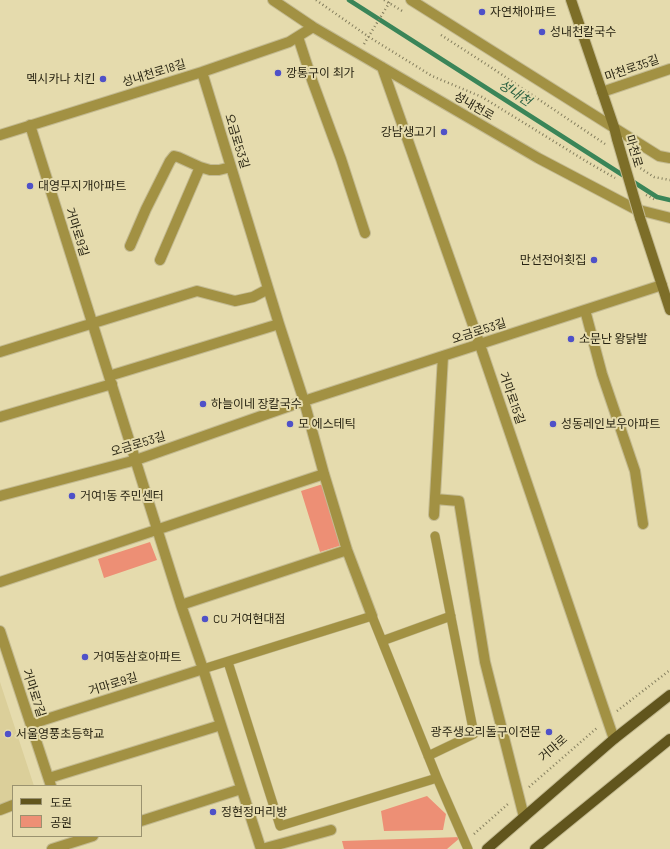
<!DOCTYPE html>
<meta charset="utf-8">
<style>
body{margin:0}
#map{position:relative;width:670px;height:849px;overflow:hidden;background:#e5dbad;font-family:Barlow,"Noto Sans KR",sans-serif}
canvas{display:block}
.legend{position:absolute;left:12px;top:785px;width:130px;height:52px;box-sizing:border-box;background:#e5dbad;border:1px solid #9a926f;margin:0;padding:5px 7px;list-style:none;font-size:12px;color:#292513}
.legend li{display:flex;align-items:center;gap:8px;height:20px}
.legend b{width:20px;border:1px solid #9a926f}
</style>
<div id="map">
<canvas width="670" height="849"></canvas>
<ul class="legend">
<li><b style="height:5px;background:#61551d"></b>도로</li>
<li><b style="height:11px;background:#ed8f75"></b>공원</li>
</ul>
</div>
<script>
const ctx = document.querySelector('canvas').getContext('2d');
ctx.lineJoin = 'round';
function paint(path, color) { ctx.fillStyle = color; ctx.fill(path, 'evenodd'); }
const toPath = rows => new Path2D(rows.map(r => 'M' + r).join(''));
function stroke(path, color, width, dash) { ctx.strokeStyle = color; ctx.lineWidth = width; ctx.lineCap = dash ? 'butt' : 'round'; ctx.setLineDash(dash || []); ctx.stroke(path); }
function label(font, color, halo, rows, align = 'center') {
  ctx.font = font + ' Barlow,"Noto Sans KR",sans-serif'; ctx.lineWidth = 4; ctx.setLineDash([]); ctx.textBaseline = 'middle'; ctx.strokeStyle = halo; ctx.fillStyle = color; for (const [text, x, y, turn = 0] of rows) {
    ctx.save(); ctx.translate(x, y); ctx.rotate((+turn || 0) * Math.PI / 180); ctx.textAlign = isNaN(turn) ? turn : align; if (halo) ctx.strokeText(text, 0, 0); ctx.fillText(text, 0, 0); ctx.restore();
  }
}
paint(toPath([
 [0,682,34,786,13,786,13,800,0,804]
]), '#dbcf9a');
paint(toPath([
 [323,484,342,545,320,552,301,491],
 [150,542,157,560,104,578,98,559],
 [427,796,446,814,443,830,384,831,381,811],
 [461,837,447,849,344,849,342,841]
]), '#ed8f75');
stroke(toPath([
 [349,0,657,197,670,200]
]), '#3a8558', 4.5);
const lane = toPath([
 [382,641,451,616],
 [203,669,372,616,437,778,280,826,228,662],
 [428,756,474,734,435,536],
 [437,778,468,849]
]);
const street = toPath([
 [273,0,313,27,538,158,635,209,670,218],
 [411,0,659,156,670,158],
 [298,37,312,80,341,159,365,233],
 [382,67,480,345,614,739],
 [202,72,279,324,304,401,324,474,347,550,372,616],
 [602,92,670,69],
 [30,125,181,605,203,669,261,849],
 [0,135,202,72,289,42,313,27],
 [130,246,146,209,170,161,174,156,178,157,200,167,210,170,219,170,231,167],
 [160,260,200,167],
 [585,310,602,374,635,471,643,524],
 [0,352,197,291,235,301,253,297,268,289],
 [109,376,279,324],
 [0,417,112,384],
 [0,496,136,460,304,401,662,285],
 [435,499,459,501,485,662,524,817],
 [434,515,443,356],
 [0,582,324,474],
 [181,605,347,550],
 [0,631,51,786],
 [31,724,203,669],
 [49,778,221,725],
 [0,810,13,805],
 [141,821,241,789],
 [52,849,93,836],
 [262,849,331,830]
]);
const secondary = toPath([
 [571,0,614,127,617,139],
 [640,218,670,310]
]);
const primary = toPath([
 [487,849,614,739,670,695],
 [535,849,670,739]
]);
stroke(lane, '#c3ba91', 10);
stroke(street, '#c3ba91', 12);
stroke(secondary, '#c3ba91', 12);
stroke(primary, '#c3ba91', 12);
stroke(toPath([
 [316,0,369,37,432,76,482,97,589,163,615,178],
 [384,0,404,12],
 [441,35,489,66,605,144],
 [364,44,391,0],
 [637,166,654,177,670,180],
 [646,195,656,200],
 [617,711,670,670],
 [529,787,598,727],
 [474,834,508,804]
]), '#837d5d', 2.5, [1, 3]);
stroke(lane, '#a29143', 9);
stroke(street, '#a29143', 10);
stroke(secondary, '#7d6e28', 10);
stroke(primary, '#61551d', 10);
const secondaryBridge = toPath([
 [617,139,640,218]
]);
stroke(secondaryBridge, '#c3ba91', 12, []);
stroke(secondaryBridge, '#7d6e28', 10);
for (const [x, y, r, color] of [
 [482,12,4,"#4f51c8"],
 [542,32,4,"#4f51c8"],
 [278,73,4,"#4f51c8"],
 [103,79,4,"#4f51c8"],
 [444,132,4,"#4f51c8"],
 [30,186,4,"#4f51c8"],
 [594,260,4,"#4f51c8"],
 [571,339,4,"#4f51c8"],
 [203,404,4,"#4f51c8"],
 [290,424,4,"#4f51c8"],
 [553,424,4,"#4f51c8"],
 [72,496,4,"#4f51c8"],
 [205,619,4,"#4f51c8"],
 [85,657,4,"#4f51c8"],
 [549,732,4,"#4f51c8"],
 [8,734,4,"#4f51c8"],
 [213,812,4,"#4f51c8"]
]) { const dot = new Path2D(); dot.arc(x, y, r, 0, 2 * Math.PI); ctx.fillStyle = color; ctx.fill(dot); stroke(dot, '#e5dbad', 1.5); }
label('12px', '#292513', '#e5dbad', [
 ["자연채아파트",490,12],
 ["성내천칼국수",550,32],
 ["깡통구이 최가",286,73],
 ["멕시카나 치킨",95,79,"right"],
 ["강남생고기",436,132,"right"],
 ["대영무지개아파트",38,186],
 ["만선전어횟집",586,260,"right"],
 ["소문난 왕닭발",579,339],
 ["하늘이네 장칼국수",211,404],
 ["모 에스테틱",298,424],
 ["성동레인보우아파트",561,424],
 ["거여1동 주민센터",80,496],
 ["CU 거여현대점",213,619],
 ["거여동삼호아파트",93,657],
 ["광주생오리돌구이전문",541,732,"right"],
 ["서울영풍초등학교",16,734],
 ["정현정머리방",221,812]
], 'left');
label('12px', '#292513', '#e5dbad', [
 ["마천로35길",632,68,-19],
 ["성내천로18길",154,73,-17],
 ["성내천로",474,106,30],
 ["오금로53길",237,141,73],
 ["마천로",634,151,74],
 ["거마로9길",77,232,72],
 ["오금로53길",479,331,-18],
 ["거마로15길",512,398,71],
 ["오금로53길",138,444,-17],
 ["거마로9길",113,684,-17],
 ["거마로7길",34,693,72],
 ["거마로",553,748,-41]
]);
label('italic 13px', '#285f40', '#e5dbad', [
 ["성내천",515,93,33]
]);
</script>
